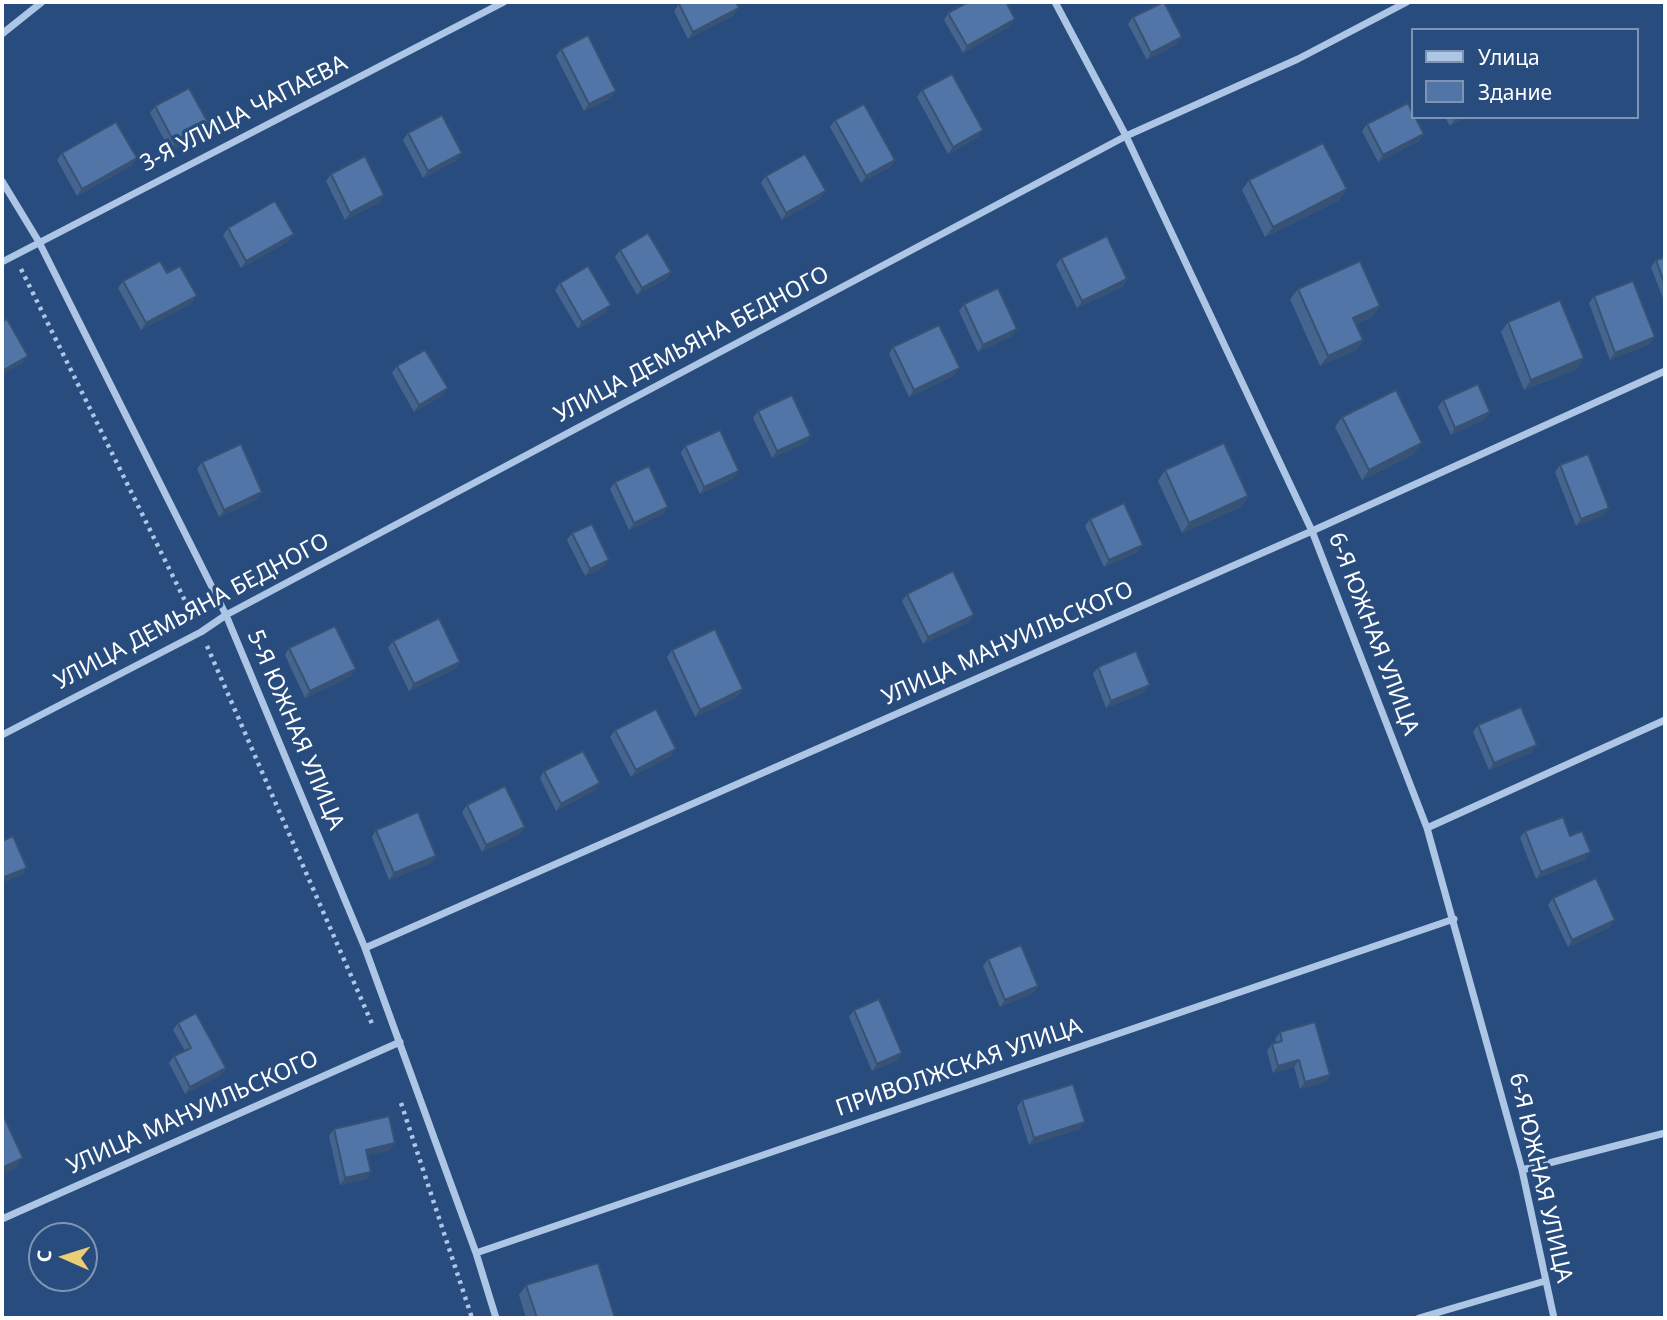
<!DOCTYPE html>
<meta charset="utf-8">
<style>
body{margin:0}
#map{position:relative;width:1667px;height:1320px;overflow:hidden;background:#284c7e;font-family:"Noto Sans",sans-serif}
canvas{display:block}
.frame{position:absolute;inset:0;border:4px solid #fff;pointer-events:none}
.legend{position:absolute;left:1411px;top:28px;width:228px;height:91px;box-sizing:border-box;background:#284c7e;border:2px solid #7e94b2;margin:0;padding:9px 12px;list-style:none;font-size:21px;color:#fff}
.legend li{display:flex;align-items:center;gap:14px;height:35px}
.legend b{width:35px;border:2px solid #7e94b2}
.north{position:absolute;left:28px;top:1222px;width:70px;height:70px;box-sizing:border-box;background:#284c7e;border:2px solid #7e94b2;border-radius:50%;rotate:273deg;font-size:19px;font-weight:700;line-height:28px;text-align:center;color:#fff}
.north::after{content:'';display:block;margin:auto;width:24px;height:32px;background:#eccc74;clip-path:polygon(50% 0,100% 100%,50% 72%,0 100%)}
</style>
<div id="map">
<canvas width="1667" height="1320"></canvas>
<div class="frame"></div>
<ul class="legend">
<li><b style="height:9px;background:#aec6e5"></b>Улица</li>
<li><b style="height:19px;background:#5075a6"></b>Здание</li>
</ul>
<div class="north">С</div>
</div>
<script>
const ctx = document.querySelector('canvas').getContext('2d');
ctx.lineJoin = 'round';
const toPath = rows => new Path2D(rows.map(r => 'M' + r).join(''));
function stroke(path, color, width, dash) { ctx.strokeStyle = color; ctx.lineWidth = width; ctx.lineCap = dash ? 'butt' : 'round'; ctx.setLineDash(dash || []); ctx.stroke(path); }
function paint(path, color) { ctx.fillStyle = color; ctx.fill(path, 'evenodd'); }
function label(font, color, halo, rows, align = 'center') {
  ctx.font = font + ' "Noto Sans",sans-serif'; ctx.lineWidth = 7; ctx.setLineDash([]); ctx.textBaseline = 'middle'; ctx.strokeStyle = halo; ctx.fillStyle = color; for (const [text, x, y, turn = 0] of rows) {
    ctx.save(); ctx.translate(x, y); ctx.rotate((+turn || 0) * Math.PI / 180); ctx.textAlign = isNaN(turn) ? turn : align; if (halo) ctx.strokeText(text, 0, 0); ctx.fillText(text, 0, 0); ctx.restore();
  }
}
stroke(toPath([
 [21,269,194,619],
 [207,646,373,1026],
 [401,1103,472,1318]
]), '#aec6e5', 4.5, [3.5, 5]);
stroke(toPath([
 [1055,2,1126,136,1312,531,1427,828,1522,1170,1554,1318],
 [2,34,42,2],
 [2,181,39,242,226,615,365,948,476,1253,496,1318],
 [2,262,504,2],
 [2,735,201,632,226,615,1126,136,1298,59,1407,2],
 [1427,828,1665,720],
 [365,948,1312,531,1665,371],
 [1522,1170,1665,1133],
 [2,1219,400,1042],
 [476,1253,1454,919],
 [1419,1318,1545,1281]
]), '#aec6e5', 7);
paint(toPath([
 [679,4,734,15,688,39,674,11],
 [948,13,1010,26,963,53,944,20],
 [1133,17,1177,44,1147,60,1128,24],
 [561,49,611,98,584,111,556,56],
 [922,90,978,137,948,154,917,97],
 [155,106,205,133,170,151,150,113],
 [1445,117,1466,117,1450,126],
 [835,120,895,160,890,167,861,183,830,127],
 [1367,124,1424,134,1419,141,1378,162,1362,131],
 [408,133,457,160,423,178,403,140],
 [62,153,132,165,77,196,57,160],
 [331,174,384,195,380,202,345,220,326,181],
 [766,176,821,198,782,220,761,183],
 [1249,180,1347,189,1339,200,1265,237,1242,190],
 [228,228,289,241,241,268,223,235],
 [620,250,671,272,666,279,637,295,615,257],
 [1665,257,1665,304,1651,267,1656,260],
 [1061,258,1127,279,1123,286,1077,308,1056,265],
 [167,273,192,303,141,330,118,288,123,281],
 [560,283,606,312,578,329,555,290],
 [1298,289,1380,306,1372,317,1356,324,1363,340,1356,350,1320,366,1290,299],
 [1594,296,1650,344,1610,360,1589,303],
 [964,304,1012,336,978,352,959,311],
 [1508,322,1584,358,1577,369,1524,390,1501,332],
 [893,347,955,375,909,397,889,354],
 [397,366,443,395,414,412,392,373],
 [1443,400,1490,412,1485,419,1451,435,1438,407],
 [758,411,806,443,772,458,753,418],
 [1342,417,1414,454,1362,480,1335,427],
 [685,446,734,478,700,494,681,453],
 [202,462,258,499,219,517,197,469],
 [1560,465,1604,515,1576,526,1555,472],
 [1165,470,1248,496,1241,507,1182,533,1158,481],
 [615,482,663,514,629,530,610,489],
 [1090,519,1138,552,1104,567,1085,526],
 [572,533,604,567,585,576,567,540],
 [907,594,974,615,969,622,923,644,902,601],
 [393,641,460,662,455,669,409,691,388,648],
 [289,648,351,676,305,698,285,655],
 [672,650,738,696,695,717,667,657],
 [1098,667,1145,692,1106,708,1093,674],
 [1478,725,1532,752,1489,770,1473,732],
 [615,730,671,756,631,777,610,737],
 [544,771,595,790,556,811,540,778],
 [467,805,525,827,520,834,482,852,462,812],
 [376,830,436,856,431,863,389,880,372,837],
 [1525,831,1570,836,1586,859,1536,879,1520,838],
 [1553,898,1610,927,1568,947,1548,905],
 [988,959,1038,986,1033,993,1000,1007,983,966],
 [854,1010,902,1053,898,1060,872,1071,849,1017],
 [178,1023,226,1068,221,1075,185,1094,169,1063,174,1056,185,1051,173,1030],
 [1280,1032,1330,1075,1325,1082,1300,1089,1294,1067,1273,1073,1267,1051,1272,1044,1276,1043,1275,1039],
 [1022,1100,1080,1129,1029,1145,1017,1107],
 [334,1129,390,1150,368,1155,371,1172,366,1179,340,1185,329,1136],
 [526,1285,615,1318,526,1318,519,1295]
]), '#45658f');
paint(toPath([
 [739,8,734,15,688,39,693,32],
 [1015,19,1010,26,963,53,967,46],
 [1182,37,1177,44,1147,60,1151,53],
 [616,91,611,98,584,111,589,104],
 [1458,117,1466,117,1450,126,1455,119],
 [210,126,205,133,170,151,175,144],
 [983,130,978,137,948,154,953,147],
 [1424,134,1419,141,1378,162,1383,155],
 [462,153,457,160,423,178,428,171],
 [137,158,132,165,77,196,82,189],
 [895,160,890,167,861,183,866,176],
 [1347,189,1339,200,1265,237,1273,227],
 [826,191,821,198,782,220,786,213],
 [384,195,380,202,345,220,350,213],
 [294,234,289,241,241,268,246,261],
 [671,272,666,279,637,295,642,288],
 [1127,279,1123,286,1077,308,1082,301],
 [197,296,192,303,141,330,146,323],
 [611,305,606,312,578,329,582,322],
 [1380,306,1372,317,1346,328,1353,318],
 [1017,329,1012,336,978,352,983,345],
 [1655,337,1650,344,1610,360,1615,353],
 [1363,340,1356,350,1320,366,1328,356],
 [28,356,23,363,2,375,2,371],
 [1584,358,1577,369,1524,390,1531,380],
 [960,368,955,375,909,397,914,390],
 [448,388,443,395,414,412,419,405],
 [1490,412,1485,419,1451,435,1455,428],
 [811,436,806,443,772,458,777,451],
 [1422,443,1414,454,1362,480,1369,470],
 [739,471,734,478,700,494,704,487],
 [262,492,258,499,219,517,224,510],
 [1248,496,1241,507,1182,533,1189,523],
 [668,507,663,514,629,530,634,523],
 [1609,508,1604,515,1576,526,1581,519],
 [1143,545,1138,552,1104,567,1109,560],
 [609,560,604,567,585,576,590,569],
 [974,615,969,622,923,644,928,637],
 [460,662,455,669,409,691,414,684],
 [356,669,351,676,305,698,310,691],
 [1150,685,1145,692,1106,708,1111,701],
 [743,689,738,696,695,717,700,710],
 [1537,745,1532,752,1489,770,1494,763],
 [676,749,671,756,631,777,636,770],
 [600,783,595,790,556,811,561,804],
 [525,827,520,834,482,852,486,845],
 [1591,852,1586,859,1536,879,1541,872],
 [436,856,431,863,389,880,394,873],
 [27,868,22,875,2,883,2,878],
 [1615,920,1610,927,1568,947,1572,940],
 [1038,986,1033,993,1000,1007,1005,1000],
 [902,1053,898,1060,872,1071,877,1064],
 [1299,1060,1294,1067,1273,1073,1278,1066],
 [226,1068,221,1075,185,1094,190,1087],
 [1330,1075,1325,1082,1300,1089,1305,1082],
 [1085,1122,1080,1129,1029,1145,1034,1138],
 [395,1143,390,1150,361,1157,366,1150],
 [23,1158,16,1168,2,1175,2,1168],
 [371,1172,366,1179,340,1185,345,1178]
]), '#385274');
const building = toPath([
 [684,2,736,2,739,8,693,32,679,4,684,2],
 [968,2,1006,2,1015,19,967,46,948,13,968,2],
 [1164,2,1182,37,1151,53,1133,17,1164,2],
 [588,35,616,91,589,104,561,49,588,35],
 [952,74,983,130,953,147,922,90,952,74],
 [189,88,210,126,175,144,155,106,189,88],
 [1408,103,1413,114,1413,117,1415,117,1424,134,1383,155,1367,124,1408,103],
 [864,104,895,160,866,176,835,120,864,104],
 [442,115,462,153,428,171,408,133,442,115],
 [116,122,137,158,82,189,62,153,116,122],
 [1323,143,1347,189,1273,227,1249,180,1323,143],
 [805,154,826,191,786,213,766,176,805,154],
 [365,156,384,195,350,213,331,174,365,156],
 [275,201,294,234,246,261,228,228,275,201],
 [648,233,671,272,642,288,620,250,648,233],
 [1107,236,1127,279,1082,301,1061,258,1107,236],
 [1665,257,1665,285,1656,260,1665,257],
 [160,261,167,273,180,266,197,296,146,323,123,281,160,261],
 [1360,261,1380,306,1353,318,1363,340,1328,356,1298,289,1360,261],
 [588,266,611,305,582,322,560,283,588,266],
 [1633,281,1655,337,1615,353,1594,296,1633,281],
 [998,288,1017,329,983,345,964,304,998,288],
 [1560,300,1584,358,1531,380,1508,322,1560,300],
 [7,319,28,356,2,371,2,322,7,319],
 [939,325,960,368,914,390,893,347,939,325],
 [425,350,448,388,419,405,397,366,425,350],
 [1478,384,1490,412,1455,428,1443,400,1478,384],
 [1396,390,1422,443,1369,470,1342,417,1396,390],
 [792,395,811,436,777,451,758,411,792,395],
 [720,430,739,471,704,487,685,446,720,430],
 [1224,443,1248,496,1189,523,1165,470,1224,443],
 [241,444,262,492,224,510,202,462,241,444],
 [1588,454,1609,508,1581,519,1560,465,1588,454],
 [649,466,668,507,634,523,615,482,649,466],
 [1124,503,1143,545,1109,560,1090,519,1124,503],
 [592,524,609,560,590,569,572,533,592,524],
 [953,571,974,615,928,637,907,594,953,571],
 [439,618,460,662,414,684,393,641,439,618],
 [335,626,356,669,310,691,289,648,335,626],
 [715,629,743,689,700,710,672,650,715,629],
 [1136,651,1150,685,1111,701,1098,667,1136,651],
 [1521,707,1537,745,1494,763,1478,725,1521,707],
 [656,709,676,749,636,770,615,730,656,709],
 [583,751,600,783,561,804,544,771,583,751],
 [505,786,525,827,486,845,467,805,505,786],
 [418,812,436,856,394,873,376,830,418,812],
 [1563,817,1570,836,1582,831,1591,852,1541,872,1525,831,1563,817],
 [13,836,27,868,2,878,2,841,13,836],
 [1596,878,1615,920,1572,940,1553,898,1596,878],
 [1021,945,1038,986,1005,1000,988,959,1021,945],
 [879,999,902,1053,877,1064,854,1010,879,999],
 [196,1013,226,1068,190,1087,174,1056,191,1048,178,1023,196,1013],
 [1315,1022,1330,1075,1305,1082,1299,1060,1278,1066,1272,1044,1282,1041,1280,1032,1315,1022],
 [1073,1084,1085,1122,1034,1138,1022,1100,1073,1084],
 [389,1116,395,1143,366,1150,371,1172,345,1178,334,1129,389,1116],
 [4,1117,23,1158,2,1168,2,1118,4,1117],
 [598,1263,615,1318,537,1318,526,1285,598,1263]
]);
paint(building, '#5075a6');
stroke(building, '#385274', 2);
label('23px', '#fff', '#284c7e', [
 ["3-Я УЛИЦА ЧАПАЕВА",244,114,-27],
 ["УЛИЦА ДЕМЬЯНА БЕДНОГО",692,345,-28],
 ["УЛИЦА ДЕМЬЯНА БЕДНОГО",192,612,-28],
 ["6-Я ЮЖНАЯ УЛИЦА",1373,634,69],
 ["УЛИЦА МАНУИЛЬСКОГО",1008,644,-24],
 ["5-Я ЮЖНАЯ УЛИЦА",295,730,67],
 ["ПРИВОЛЖСКАЯ УЛИЦА",959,1068,-19],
 ["УЛИЦА МАНУИЛЬСКОГО",193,1113,-24],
 ["6-Я ЮЖНАЯ УЛИЦА",1540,1178,77]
]);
</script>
